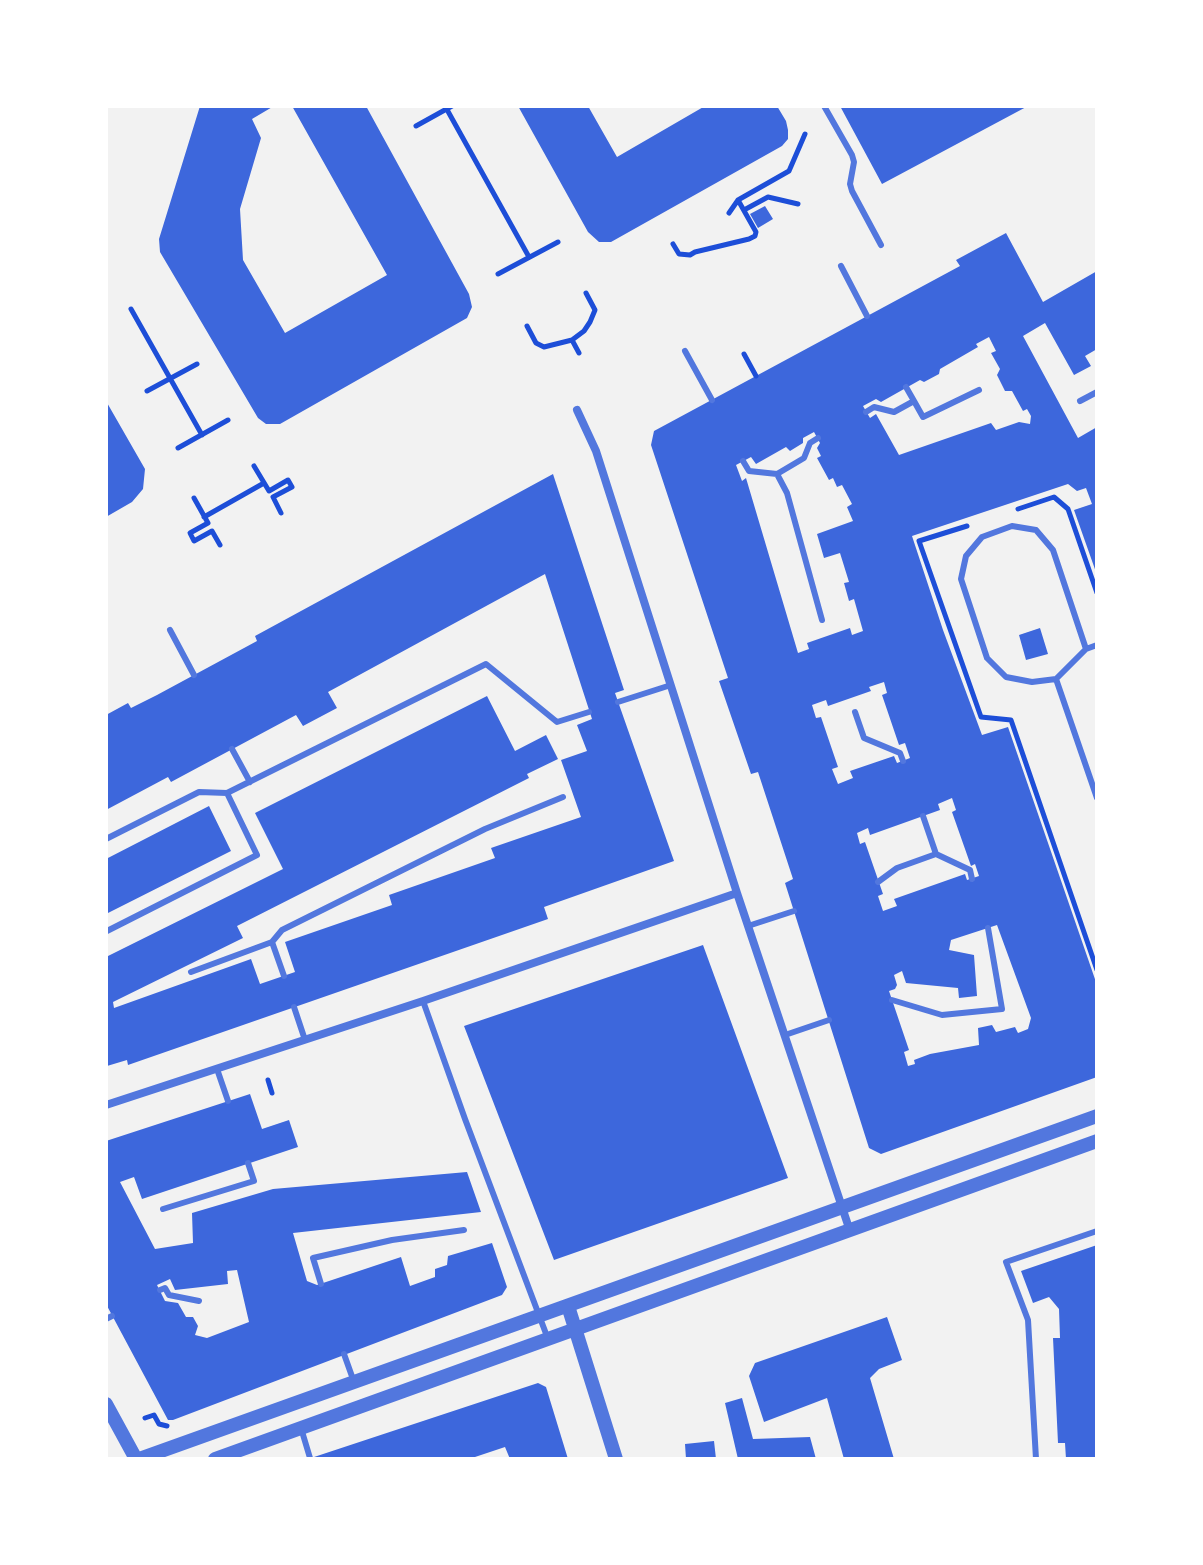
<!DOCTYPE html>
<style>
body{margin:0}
#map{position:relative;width:1203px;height:1565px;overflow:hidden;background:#f2f2f2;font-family:"Fira Sans Condensed",sans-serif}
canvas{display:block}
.frame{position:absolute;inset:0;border:108px solid #fff;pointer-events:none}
</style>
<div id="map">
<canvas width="1203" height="1565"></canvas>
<div class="frame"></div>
</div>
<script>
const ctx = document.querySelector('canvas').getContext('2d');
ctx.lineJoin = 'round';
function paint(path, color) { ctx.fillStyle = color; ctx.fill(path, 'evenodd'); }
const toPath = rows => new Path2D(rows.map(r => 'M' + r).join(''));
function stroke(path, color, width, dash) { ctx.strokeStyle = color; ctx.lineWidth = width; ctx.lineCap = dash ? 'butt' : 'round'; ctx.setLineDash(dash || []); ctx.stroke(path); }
paint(toPath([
 [200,106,274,106,252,119,261,138,240,209,243,260,285,333,387,275,292,106,366,106,469,294,472,307,467,318,280,424,266,424,258,418,160,252,159,239],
 [518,106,588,106,617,157,705,106,777,106,786,121,788,130,788,139,782,146,611,242,599,242,588,232],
 [840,106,1028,106,882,184],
 [765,206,773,219,758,228,750,214],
 [1006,233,1043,302,1097,271,1097,349,1085,356,1091,366,1074,375,1045,323,1023,336,1078,438,1097,427,1097,575,1074,510,1092,504,1086,488,1077,491,1068,484,912,536,943,630,982,735,1008,727,1097,985,1097,1077,881,1154,869,1148,785,883,793,879,758,772,751,774,719,681,728,678,651,445,654,431,960,266,956,260],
 [989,337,996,351,991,353,1000,369,997,375,1005,391,1012,391,1023,411,1027,409,1031,416,1030,424,1019,422,996,430,991,423,899,455,876,414,870,418,863,406,876,399,881,402,920,380,924,382,939,374,940,369,978,347,976,344],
 [814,432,820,443,817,448,821,456,817,458,829,480,833,478,837,487,842,485,852,504,847,507,853,521,817,534,824,558,840,553,849,582,844,583,849,601,854,599,863,631,852,635,850,628,807,643,809,649,798,653,746,478,742,481,736,465,751,457,756,464,786,447,790,451,803,443,803,438],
 [884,682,887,693,882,695,899,745,905,743,910,758,897,763,894,756,850,771,853,778,838,784,832,769,838,767,821,717,816,718,812,705,826,700,828,706,871,691,869,687],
 [952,798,956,810,952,812,971,866,975,864,979,876,967,880,965,874,894,899,897,906,883,911,878,896,883,894,865,842,860,844,857,833,868,828,870,835,940,810,938,804],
 [997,925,1031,1018,1028,1029,1018,1033,1015,1027,996,1032,992,1025,978,1028,979,1045,930,1054,914,1060,915,1064,908,1066,904,1052,909,1050,889,991,895,989,897,985,894,975,902,971,906,983,958,988,959,998,977,996,974,955,949,950,951,940],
 [106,401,145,469,143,489,132,502,106,517],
 [553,474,624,690,615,693,674,861,544,907,548,919,128,1065,127,1060,107,1066,106,957,283,869,255,813,487,696,515,751,546,735,558,759,527,774,529,778,237,926,243,938,113,1002,114,1008,251,959,260,984,295,972,285,942,392,905,389,895,495,858,491,848,581,817,561,760,587,751,577,725,592,719,545,574,328,692,337,708,303,726,296,715,171,782,168,777,106,810,106,715,128,703,131,708,157,695,257,641,255,636],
 [1040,628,1048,654,1026,660,1019,635],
 [209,806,231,851,106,914,106,859],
 [703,945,788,1178,554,1260,464,1026],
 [250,1094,262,1129,289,1120,298,1147,142,1199,134,1177,120,1182,155,1249,193,1243,192,1213,273,1189,467,1172,481,1212,293,1233,307,1281,317,1285,401,1257,410,1286,435,1277,435,1269,447,1265,448,1256,492,1243,507,1287,502,1295,173,1420,168,1420,106,1304,106,1141],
 [237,1270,249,1322,207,1338,195,1335,198,1326,193,1317,186,1317,178,1303,165,1301,157,1285,170,1279,175,1290,228,1284,227,1271],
 [1097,1245,1097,1459,1066,1459,1065,1443,1058,1443,1053,1338,1060,1338,1059,1309,1049,1297,1033,1303,1021,1271],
 [887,1317,902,1360,879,1369,870,1378,894,1459,844,1459,827,1398,764,1422,749,1376,755,1363],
 [538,1383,546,1387,568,1459,510,1459,505,1447,469,1459,308,1459],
 [742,1398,753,1439,810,1437,816,1459,738,1459,725,1403],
 [714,1441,716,1459,686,1459,685,1444]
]), '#3d67dc');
stroke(toPath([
 [445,106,529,257],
 [416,126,452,106],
 [744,210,768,197,798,204],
 [729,213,738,200,789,171,805,134],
 [673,244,679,254,690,255,695,252,749,239,755,236,756,232,738,200],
 [498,274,558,242],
 [131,309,202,435],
 [527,326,536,343,544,347,572,340,584,331,590,322,595,310,586,293],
 [572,340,579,353],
 [744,354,756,376],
 [147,391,197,364],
 [178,448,228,420],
 [254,466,269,491,288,480,292,487,273,497,281,513],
 [194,498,208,523,190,533,194,541,212,531,220,545],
 [1018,509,1054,497,1068,509,1097,593],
 [204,517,264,483],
 [967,526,919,541,981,717,1011,720,1097,970],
 [268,1080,272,1093],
 [145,1418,154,1415,159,1424,167,1426]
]), '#1d4ed8', 5);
stroke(toPath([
 [824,106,852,155,854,162,850,184,852,191,881,245],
 [841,266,867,316],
 [685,351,712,400],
 [914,401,923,417,979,390],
 [1080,401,1097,392],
 [866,412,874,407,894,412,914,401,906,387],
 [743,461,749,471,777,474,787,493,822,620],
 [777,474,804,458,810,443,818,438],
 [170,630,194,675],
 [1097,645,1086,649,1056,679,1097,798],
 [1056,679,1032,682,1006,677,987,658,961,579,966,556,982,537,1012,526,1036,530,1053,550,1086,649],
 [618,702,671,685],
 [855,712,864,738,900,753,903,761],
 [232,749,250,782],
 [923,816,936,854,970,870,972,879],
 [106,839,199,792,227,793,486,664,557,722,589,712],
 [878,882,897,868,936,854],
 [748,926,794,911],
 [107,931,257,855,227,793],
 [272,942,284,976],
 [191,972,272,942,282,930,485,829,563,797],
 [892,1000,942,1015,1002,1009,988,928],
 [423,1001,465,1119,548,1339],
 [294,1007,305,1040],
 [785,1035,829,1020],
 [217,1069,228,1101],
 [163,1209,254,1181,248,1163],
 [321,1284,313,1258,392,1240,464,1230],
 [160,1290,165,1288,169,1295,199,1301],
 [106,1319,112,1316],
 [344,1354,354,1382],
 [301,1428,310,1458],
 [1036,1459,1028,1320,1006,1262,1097,1231]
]), '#5277de', 6);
stroke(toPath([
 [577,410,596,451,737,893,850,1231],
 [106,1105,423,1001,737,893]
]), '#5277de', 8);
stroke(toPath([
 [568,1306,616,1459],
 [106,1404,136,1459],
 [139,1459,1097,1116],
 [215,1459,1097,1141]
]), '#5277de', 14);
</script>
